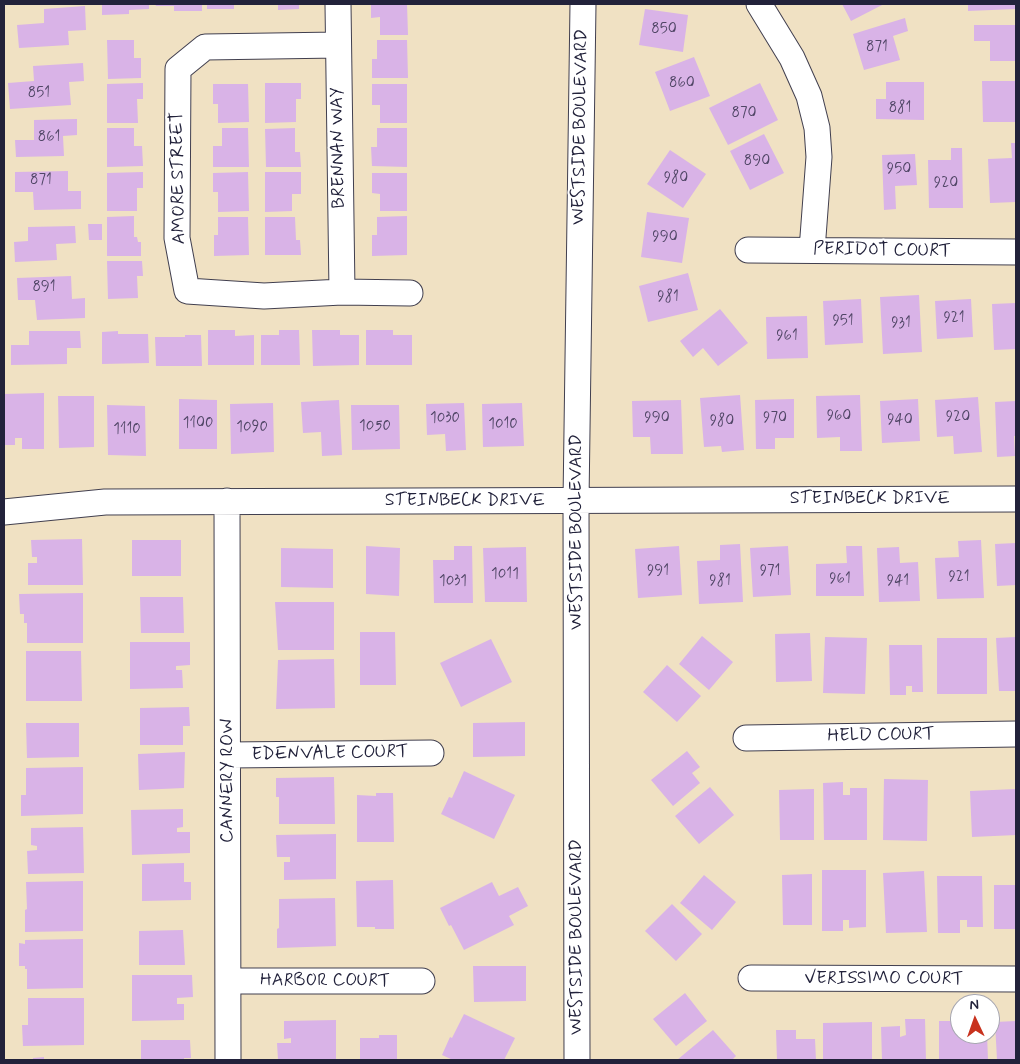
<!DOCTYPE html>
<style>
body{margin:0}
#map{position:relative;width:1020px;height:1064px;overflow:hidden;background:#f0e1c3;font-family:Mynerve,sans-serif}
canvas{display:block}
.frame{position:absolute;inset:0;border:5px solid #22223b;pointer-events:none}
.north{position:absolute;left:950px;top:994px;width:50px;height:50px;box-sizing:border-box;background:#fff;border:1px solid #a7a7b1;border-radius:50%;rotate:357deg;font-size:14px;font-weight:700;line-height:20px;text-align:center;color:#22223b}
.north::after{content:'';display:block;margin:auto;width:18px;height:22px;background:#c8321e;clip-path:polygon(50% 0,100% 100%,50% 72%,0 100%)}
</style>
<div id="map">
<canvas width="1020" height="1064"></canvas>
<div class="frame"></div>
<div class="north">N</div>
</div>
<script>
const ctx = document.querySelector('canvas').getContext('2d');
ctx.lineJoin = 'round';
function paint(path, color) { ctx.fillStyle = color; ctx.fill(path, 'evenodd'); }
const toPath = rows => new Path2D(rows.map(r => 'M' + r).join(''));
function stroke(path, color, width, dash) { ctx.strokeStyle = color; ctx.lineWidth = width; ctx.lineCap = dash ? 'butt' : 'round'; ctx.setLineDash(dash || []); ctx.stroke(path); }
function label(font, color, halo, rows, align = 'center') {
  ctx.font = font + ' Mynerve,sans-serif'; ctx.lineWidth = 4; ctx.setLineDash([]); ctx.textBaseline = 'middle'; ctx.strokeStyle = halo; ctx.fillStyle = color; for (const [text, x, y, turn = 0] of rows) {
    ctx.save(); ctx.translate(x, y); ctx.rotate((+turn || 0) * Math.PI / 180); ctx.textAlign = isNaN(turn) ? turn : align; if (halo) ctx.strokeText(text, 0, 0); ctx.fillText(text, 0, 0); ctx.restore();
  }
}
paint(toPath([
 [102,4,149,4,149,9,129,10,129,14,102,15],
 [155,4,202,4,202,11,174,11,174,6,156,6],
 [207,4,234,4,234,9,207,9],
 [278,4,299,4,299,9,278,10],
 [371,4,407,4,408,35,380,35,380,17,371,18],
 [842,4,884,4,851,21],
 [968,4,1016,4,1016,9,968,11],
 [85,6,86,30,68,31,69,45,19,48,17,25,44,23,44,9],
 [645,9,688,15,683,52,639,45],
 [905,18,908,31,893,36,900,60,864,70,853,34],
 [974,25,1016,25,1016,61,990,61,990,41,974,41],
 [107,40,134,40,134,58,141,58,141,78,108,79],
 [377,40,407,40,408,78,372,78,372,59,377,59],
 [694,57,710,96,670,111,655,72],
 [83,63,84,81,69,82,71,105,10,109,8,83,34,81,33,66],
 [982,81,1016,81,1016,122,983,122],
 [886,82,924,82,924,120,876,119,876,99,886,99],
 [143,83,143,99,137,99,138,123,107,123,107,84],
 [265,83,301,83,301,99,296,99,296,122,265,123],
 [760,83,778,120,728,145,709,108],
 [213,84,248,84,249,122,218,123,218,104,213,104],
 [372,84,407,84,407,123,380,123,380,105,372,105],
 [77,119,77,135,63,136,64,156,16,157,15,140,34,140,34,120],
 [107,128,134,128,134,146,142,146,143,166,107,167],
 [222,128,248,128,249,167,213,167,213,146,222,146],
 [295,128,295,152,300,152,301,167,266,167,265,129],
 [377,128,407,128,407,167,372,166,371,147,377,147],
 [764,134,784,173,750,190,730,151],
 [1011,143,1016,143,1016,202,990,203,988,159,1012,158],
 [951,148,962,148,963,208,929,208,928,160,951,160],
 [670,150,706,174,683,208,647,184],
 [915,154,917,185,895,186,896,209,884,210,882,155],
 [68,171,68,191,81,191,81,209,34,210,33,192,15,192,15,172],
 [143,172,143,188,137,188,137,211,107,211,107,173],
 [248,172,249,211,218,212,218,192,213,192,213,173],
 [265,172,301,172,301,194,292,194,292,211,265,212],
 [372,173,407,173,407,211,380,211,380,194,372,193],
 [647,212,689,218,682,263,641,257],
 [134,216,134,237,137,237,138,242,141,242,141,256,107,256,107,217],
 [407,216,407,255,372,256,372,235,377,235,377,217],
 [218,217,248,217,249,255,214,256,214,235,218,235],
 [265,217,295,217,296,240,300,240,301,255,265,255],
 [88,224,102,224,102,240,89,240],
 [75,226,76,243,56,244,57,260,15,262,14,242,28,241,28,227],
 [107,261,142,261,143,276,137,276,138,298,108,299],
 [688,273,698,310,648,322,639,286],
 [71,276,72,299,85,298,85,318,37,320,35,300,18,300,17,278],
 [919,295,922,352,883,354,880,297],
 [861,299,863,343,825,345,823,301],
 [971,299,973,337,937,339,935,301],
 [1016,303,1016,349,994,350,992,304],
 [720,309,748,343,718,366,703,348,693,357,680,341],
 [807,316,808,358,767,359,766,317],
 [208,330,235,330,235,336,254,335,254,365,208,365],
 [279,330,299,330,300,365,261,365,261,335,279,335],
 [312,330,340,330,340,335,359,335,359,365,313,366],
 [366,330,393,330,393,335,412,335,412,365,366,365],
 [29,331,80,331,81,348,67,348,67,364,11,365,11,345,29,345],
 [118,331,118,334,148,334,149,363,102,364,102,332],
 [185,335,201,335,202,366,156,366,155,337,185,337],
 [44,393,44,449,22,449,22,438,15,438,15,445,4,445,4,394],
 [740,395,744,450,722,452,721,446,704,447,700,398],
 [860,395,862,451,840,451,840,437,817,438,816,396],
 [58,396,94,396,94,447,59,448],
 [978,397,982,452,954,454,953,436,937,437,935,400],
 [179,399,217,400,217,449,179,449],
 [794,399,794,438,775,438,775,449,756,449,755,400],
 [918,399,920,441,882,443,880,401],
 [339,400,342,455,322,456,321,432,303,433,301,402],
 [681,400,683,454,651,454,650,437,633,437,632,401],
 [1016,401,1016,436,1014,436,1015,456,997,457,995,402],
 [273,403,274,452,231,454,230,404],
 [464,403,466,450,446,451,445,434,427,435,426,404],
 [522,403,524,446,483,447,482,404],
 [107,405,145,406,146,456,108,455],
 [351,405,399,405,400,449,352,450],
 [82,539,83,585,28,585,28,563,37,563,37,557,32,557,31,540],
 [132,540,181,540,181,576,132,576],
 [981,540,984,598,937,599,935,558,959,557,958,541],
 [1016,543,1016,585,997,586,995,544],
 [740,544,743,602,699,604,697,561,720,560,720,545],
 [366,546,400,548,399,596,366,594],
 [454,546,472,546,473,603,434,603,433,560,454,560],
 [679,546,682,595,638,598,635,549],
 [788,546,791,595,753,597,750,548],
 [846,546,862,546,864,596,816,596,816,564,847,563],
 [526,547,527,602,485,602,483,548],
 [899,547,900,563,918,562,920,601,879,602,877,548],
 [281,548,333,549,333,588,281,587],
 [83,593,83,643,27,643,27,623,24,623,24,614,20,614,19,594],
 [140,597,183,597,184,633,141,633],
 [275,602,334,602,334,650,278,650],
 [360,632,395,632,396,685,360,685],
 [810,633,812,681,776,682,775,634],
 [702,636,733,662,709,690,679,664],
 [825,637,867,638,865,694,823,693],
 [1016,637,1016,691,999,691,996,638],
 [937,638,987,638,987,694,937,694],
 [491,639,512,682,461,707,440,663],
 [130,642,190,642,190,665,176,666,176,670,182,670,183,688,130,689],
 [889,645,922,645,923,692,912,692,912,686,906,686,906,695,890,695],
 [26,651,81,651,82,701,26,701],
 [334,659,335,708,276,709,278,660],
 [667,665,701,696,677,722,643,692],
 [189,707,190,726,183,726,183,745,140,745,140,708],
 [525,722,525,756,473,757,473,723],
 [26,723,79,723,79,757,27,758],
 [687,751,700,767,692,773,700,783,673,806,651,780],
 [185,752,184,788,139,790,138,754],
 [83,767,83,814,21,816,21,795,26,795,26,768],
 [464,771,515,795,494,839,441,814,449,797,452,798],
 [334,777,335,824,279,824,279,797,276,797,276,778],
 [884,779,928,780,927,841,883,840],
 [843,782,843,795,850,795,850,788,867,788,867,840,824,840,823,783],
 [710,787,734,815,699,844,675,816],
 [814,789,814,840,780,840,779,790],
 [1016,789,1016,835,972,837,970,791],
 [376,793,393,793,394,842,357,842,357,795,376,796],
 [183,809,183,827,177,828,177,832,190,832,190,853,132,855,131,810],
 [83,827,84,873,28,874,27,851,37,850,37,846,31,845,31,828],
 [336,834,336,879,284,880,284,862,290,862,290,857,277,857,276,835],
 [184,863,184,882,191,882,191,900,142,901,142,864],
 [822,870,866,870,866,927,849,928,849,920,843,920,843,931,822,931],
 [924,871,927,932,886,933,883,873],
 [812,874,812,925,783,925,782,875],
 [704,875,736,902,712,930,680,903],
 [937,876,982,876,983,927,967,927,967,920,960,920,960,933,938,933],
 [393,880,394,929,375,929,375,927,357,927,356,881],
 [83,881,83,931,25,932,25,910,27,909,26,882],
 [492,882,499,896,518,887,528,906,509,916,514,925,464,950,451,925,449,926,440,908],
 [994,885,1016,885,1016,929,994,929],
 [335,898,336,946,277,948,277,929,279,928,279,899],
 [672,904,702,934,676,961,645,931],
 [183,930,185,965,139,965,139,931],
 [83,939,83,988,27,989,27,969,25,969,25,966,19,966,19,943,25,944,25,940],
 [473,966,526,966,526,1001,474,1002],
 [132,975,192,975,193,997,177,998,177,1004,184,1004,184,1020,132,1021],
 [685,993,707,1021,676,1046,653,1019],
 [28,998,84,998,84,1045,23,1046,22,1025,28,1025],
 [464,1014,515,1038,504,1060,453,1060,442,1055,450,1037,452,1038],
 [905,1019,925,1019,926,1060,882,1060,881,1027,900,1026,900,1037,906,1035],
 [336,1020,336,1060,278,1060,277,1043,291,1043,291,1038,284,1039,284,1021],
 [939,1021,960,1021,960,1034,987,1034,988,1060,939,1060],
 [1016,1021,1016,1060,997,1060,995,1022],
 [872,1022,872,1060,823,1060,823,1023],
 [713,1030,736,1056,732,1060,677,1060],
 [776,1030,796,1030,796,1039,815,1039,816,1060,777,1060],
 [379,1035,397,1035,397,1060,360,1060,360,1038,379,1038],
 [141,1040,190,1040,191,1058,184,1058,184,1060,141,1060],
 [44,1057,44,1060,33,1060,33,1058]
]), '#d9b3e7');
const minor = toPath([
 [338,4,342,292],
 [759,4,792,58,809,96,817,128,819,157,812,250],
 [338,45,205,47,178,69,177,238,187,291,264,296,342,292,410,293],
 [748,250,1016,252],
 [227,501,228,1060],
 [4,512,105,502,1016,499],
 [746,738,1016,734],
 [228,755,431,753],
 [751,978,1016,979],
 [228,981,422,981],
 [577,1060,576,501,583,4]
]);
stroke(minor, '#413f4f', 27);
stroke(minor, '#fff', 25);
label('15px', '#504666', null, [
 ["850",664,30],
 ["871",877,48],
 ["860",682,84],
 ["851",39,94],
 ["881",900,109],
 ["870",744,114],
 ["861",49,138],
 ["890",757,162],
 ["950",899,170],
 ["980",676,179],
 ["871",41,181],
 ["920",946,184],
 ["990",665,238],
 ["891",44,288],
 ["981",668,298],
 ["921",954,319],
 ["951",843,322],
 ["931",901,324],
 ["961",787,337],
 ["960",839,417],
 ["920",958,418],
 ["1030",445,419],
 ["990",657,419],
 ["970",775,419],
 ["940",900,421],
 ["980",722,422],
 ["1100",198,424],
 ["1010",503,425],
 ["1050",375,427],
 ["1090",252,428],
 ["1110",127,430],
 ["991",658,572],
 ["971",770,572],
 ["1011",505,575],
 ["921",959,578],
 ["961",840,580],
 ["1031",453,582],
 ["981",720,582],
 ["941",898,582]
]);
label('18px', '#22223b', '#fff', [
 ["WESTSIDE BOULEVARD",581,127,-89],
 ["BRENNAN WAY",339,148,-91],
 ["AMORE STREET",179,178,-91],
 ["PERIDOT COURT",882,251,1],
 ["STEINBECK DRIVE",870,499],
 ["STEINBECK DRIVE",465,501],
 ["WESTSIDE BOULEVARD",577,532,-90],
 ["HELD COURT",881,736,-1],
 ["EDENVALE COURT",330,754,-1],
 ["CANNERY ROW",228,781,-90],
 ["WESTSIDE BOULEVARD",577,937,-90],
 ["VERISSIMO COURT",884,979],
 ["HARBOR COURT",325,981]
]);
</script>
